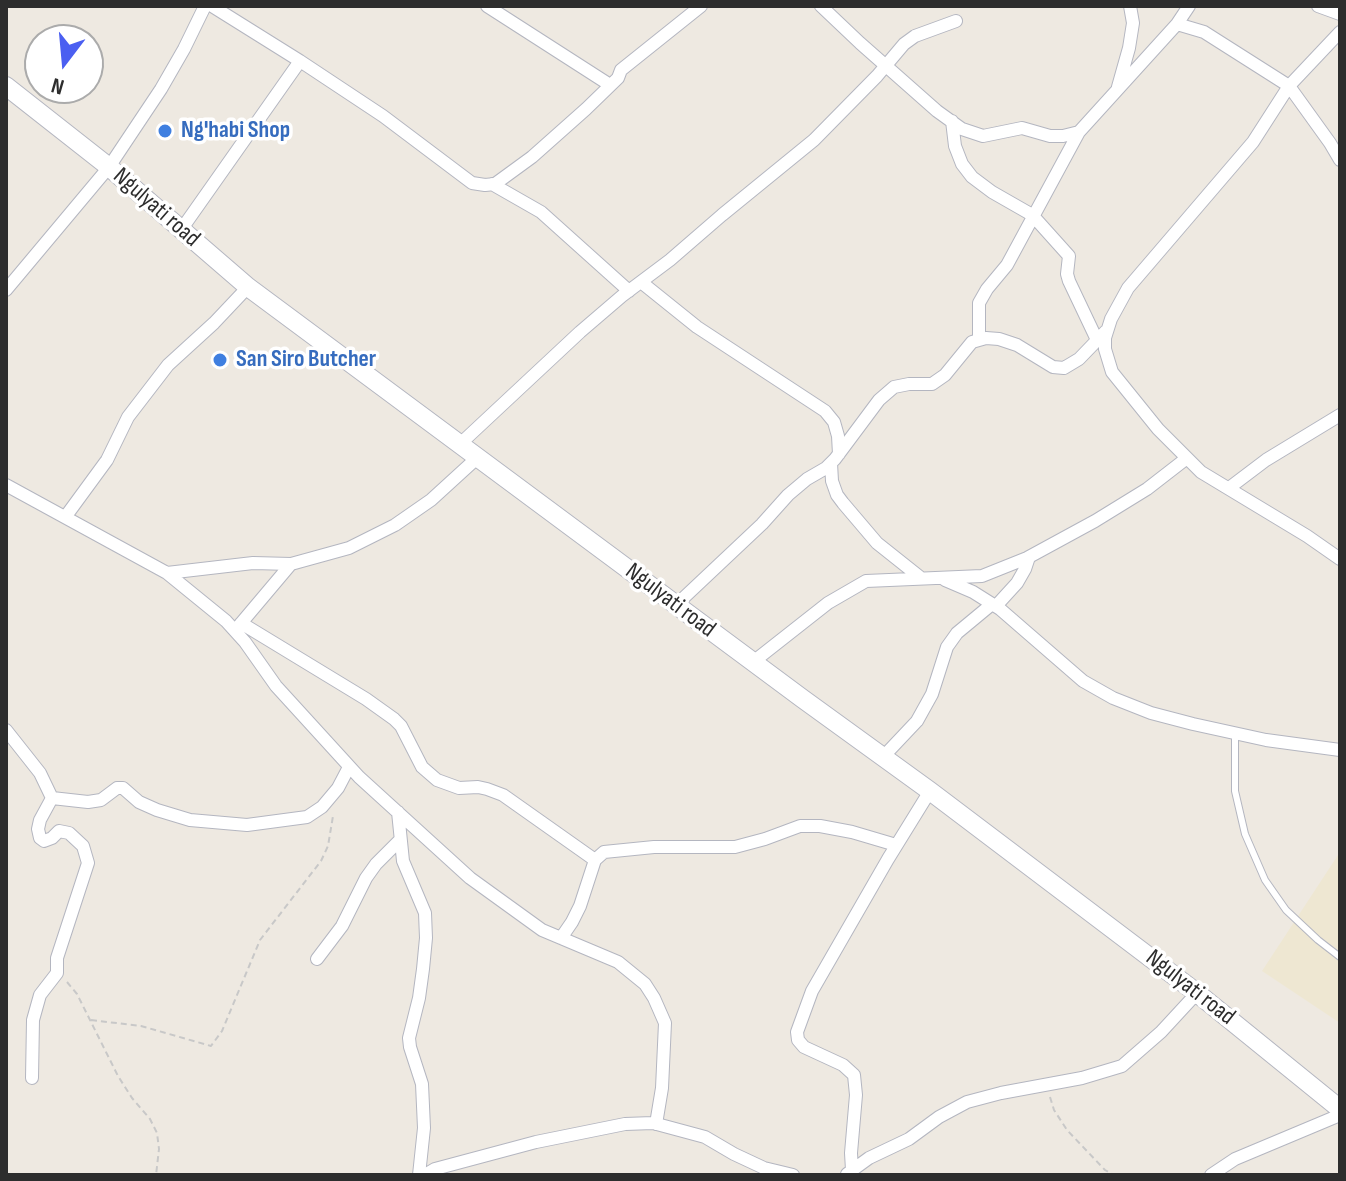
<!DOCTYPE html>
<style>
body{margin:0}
#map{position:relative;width:1346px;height:1181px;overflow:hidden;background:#eee9e1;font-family:"Sofia Sans Condensed",sans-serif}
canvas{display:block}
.frame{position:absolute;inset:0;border:8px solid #2d2d2d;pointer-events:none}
.north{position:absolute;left:24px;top:24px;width:80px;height:80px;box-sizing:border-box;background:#fff;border:2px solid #ababab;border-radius:50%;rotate:196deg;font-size:22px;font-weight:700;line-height:32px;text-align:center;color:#2d2d2d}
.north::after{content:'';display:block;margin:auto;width:28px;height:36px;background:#4b5ff1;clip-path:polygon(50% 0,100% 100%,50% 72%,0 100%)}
</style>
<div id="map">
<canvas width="1346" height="1181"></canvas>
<div class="frame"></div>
<div class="north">N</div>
</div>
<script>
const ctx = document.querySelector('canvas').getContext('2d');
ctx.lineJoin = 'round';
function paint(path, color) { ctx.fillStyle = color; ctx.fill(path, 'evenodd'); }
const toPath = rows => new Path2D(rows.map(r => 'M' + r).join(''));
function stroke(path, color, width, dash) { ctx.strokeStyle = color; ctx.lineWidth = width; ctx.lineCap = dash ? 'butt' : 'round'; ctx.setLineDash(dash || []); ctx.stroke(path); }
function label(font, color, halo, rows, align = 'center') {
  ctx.font = font + ' "Sofia Sans Condensed",sans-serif'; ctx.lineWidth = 7; ctx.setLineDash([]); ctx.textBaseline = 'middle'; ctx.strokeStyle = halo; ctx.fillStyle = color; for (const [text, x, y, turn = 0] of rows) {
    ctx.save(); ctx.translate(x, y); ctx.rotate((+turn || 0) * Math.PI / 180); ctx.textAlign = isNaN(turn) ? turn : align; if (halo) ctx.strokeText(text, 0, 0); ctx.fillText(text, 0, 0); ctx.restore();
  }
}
paint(toPath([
 [1340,852,1340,1023,1262,971]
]), '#eee7d2');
const lane = toPath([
 [1235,733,1235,791,1245,834,1265,880,1286,910,1318,940,1340,957]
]);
const street = toPath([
 [212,6,300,61,383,116,472,183,485,185,495,184,532,157,586,109,618,78,621,70,701,6],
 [487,6,610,85],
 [821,6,860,43,937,111,962,129,983,136,1022,128,1050,136,1063,136,1079,132,1177,24,1189,6],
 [1318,6,1340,14],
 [1177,24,1204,32,1289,86,1330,143,1340,160],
 [1340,32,1289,86,1253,142,1128,288,1111,319,1105,338,1105,349,1112,372,1158,429,1201,472,1307,536,1340,559],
 [1118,87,1129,48,1133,23,1130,6],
 [952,121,955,146,962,164,972,177,992,192,1034,216],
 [492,184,541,212,629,291],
 [1034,217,1069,256,1067,274,1069,281,1097,340],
 [181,230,300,61],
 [641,282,697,327,825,411,834,422,838,436,839,454],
 [6,290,109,167,161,89,184,49,205,6],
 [979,340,979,303,987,289,1007,265,1079,132],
 [459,445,580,332,622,296,670,260,722,215,814,140,877,76,904,44,915,36,956,21],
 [831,463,832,481,837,495,843,503,877,543,921,578],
 [6,485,167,573,226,621,245,642,276,686,359,777,470,878,542,930,618,962,645,984,654,998,665,1023,662,1088,656,1124],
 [1229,488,1266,460,1340,415],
 [66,516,107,460,128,417,168,365,214,323,248,287],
 [167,573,253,563,291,564,349,548,395,525,431,500,477,458],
 [945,580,973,592,1000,609,1083,681,1113,698,1151,713,1193,724,1266,740,1340,750],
 [676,605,762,524,788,495,807,479,826,468,835,459,879,400,894,387,909,384,932,384,945,375,972,342,986,338,999,339,1017,345,1053,367,1064,368,1079,359,1106,331],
 [996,606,1017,583,1025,569,1029,557],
 [241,623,366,699,394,719,401,726,422,767,437,780,459,788,478,787,487,789,503,795,595,860],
 [237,628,291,564],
 [753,662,828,603,866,581,982,576,1027,558,1095,521,1147,489,1187,458],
 [6,730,40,773,52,798,40,820,38,829,40,838,44,841,52,838,59,831,69,833,83,846,88,863,57,958,57,973,40,995,33,1020,32,1078],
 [883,757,917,721,932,694,947,647,957,633,992,604],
 [52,798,88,802,101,800,117,788,123,788,139,802,157,810,190,820,247,825,307,817,322,807,338,788,349,767],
 [398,812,403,861,425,913,426,938,423,969,419,998,409,1038,410,1047,422,1084,424,1128,419,1175],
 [561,938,572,922,580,906,595,860,604,852,654,847,735,847,765,839,800,826,820,826,852,832,896,845],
 [317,959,342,926,366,878,376,864,400,840],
 [852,1170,851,1153,856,1095,854,1075,843,1065,804,1047,798,1040,797,1032,812,991,888,859,930,791],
 [847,1174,869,1158,909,1139,939,1117,967,1102,1001,1093,1082,1078,1122,1066,1161,1032,1197,993],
 [425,1175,435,1169,536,1142,625,1124,653,1123,705,1137,734,1154,764,1168,793,1175],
 [1211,1175,1235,1159,1340,1115]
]);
const secondary = toPath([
 [6,86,109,167,248,287,803,699,930,791,1197,993,1340,1109]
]);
stroke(lane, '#b4b6c0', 8);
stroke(street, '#b4b6c0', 14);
stroke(secondary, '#b4b6c0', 20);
stroke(toPath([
 [67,982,77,994,118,1076,132,1098,150,1119,157,1133,159,1149,156,1175],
 [91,1020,141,1026,211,1046,222,1031,260,940,321,861,328,846,333,816],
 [1050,1097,1054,1110,1067,1130,1105,1170,1114,1175]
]), '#c8c8c8', 2, [6, 4]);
stroke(lane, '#fff', 6);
stroke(street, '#fff', 12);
stroke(secondary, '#fff', 18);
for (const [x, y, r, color] of [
 [165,131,8,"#3f7fe0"],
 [220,360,8,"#3f7fe0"]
]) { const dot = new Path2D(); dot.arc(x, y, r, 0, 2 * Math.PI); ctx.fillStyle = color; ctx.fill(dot); stroke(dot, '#fff', 3); }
label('bold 24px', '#366cbe', '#fff', [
 ["Ng'habi Shop",181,131],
 ["San Siro Butcher",236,360]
], 'left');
label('24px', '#2d2d2d', '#fff', [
 ["Ngulyati road",156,208,41],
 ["Ngulyati road",670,601,37],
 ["Ngulyati road",1190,988,38]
]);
</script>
